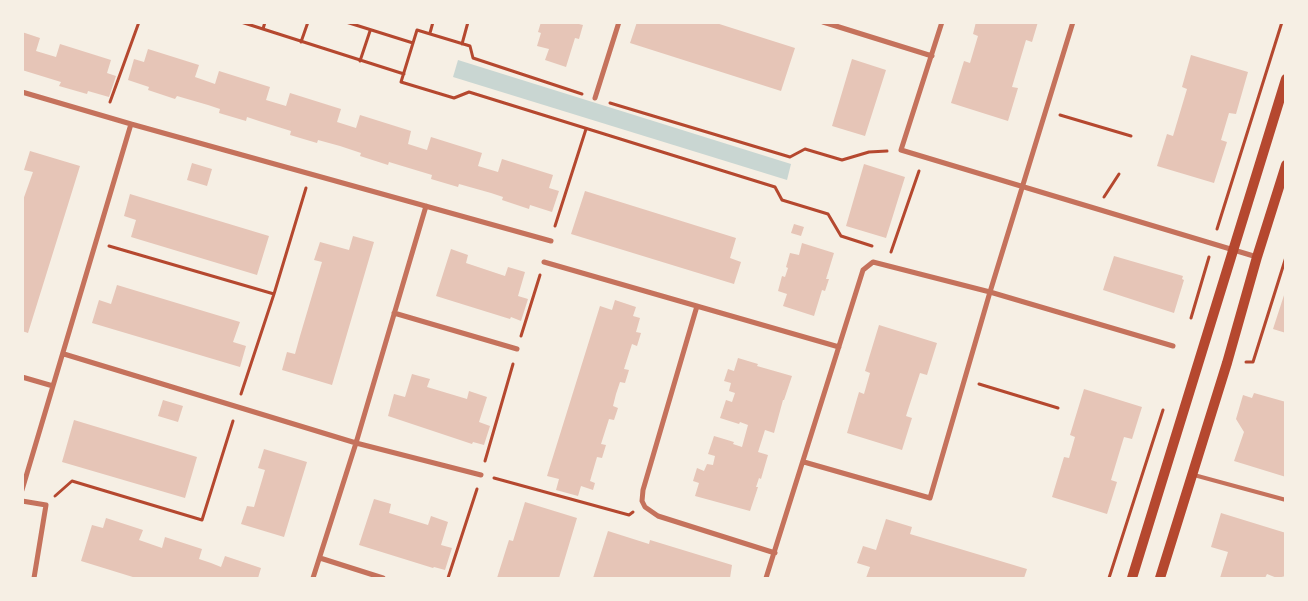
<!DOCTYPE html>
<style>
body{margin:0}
#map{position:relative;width:1308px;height:601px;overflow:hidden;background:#f6efe4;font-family:Ubuntu,sans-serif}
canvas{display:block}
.frame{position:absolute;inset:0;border:24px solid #f6efe4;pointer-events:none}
</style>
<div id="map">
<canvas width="1308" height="601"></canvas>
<div class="frame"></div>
</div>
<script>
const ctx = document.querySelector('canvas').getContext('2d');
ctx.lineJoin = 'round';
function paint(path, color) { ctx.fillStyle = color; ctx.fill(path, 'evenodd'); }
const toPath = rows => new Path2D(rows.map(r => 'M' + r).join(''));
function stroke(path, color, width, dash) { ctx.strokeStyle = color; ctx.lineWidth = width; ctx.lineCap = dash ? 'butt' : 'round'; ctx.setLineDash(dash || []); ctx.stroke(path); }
paint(toPath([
 [458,60,791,164,787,180,453,77]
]), '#c9d6d2');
paint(toPath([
 [541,22,580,22,579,24,583,25,579,39,575,38,566,67,545,60,549,49,537,46,541,33,538,32],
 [637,22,713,22,795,48,781,91,630,43],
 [976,22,1038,22,1032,42,1026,40,1012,87,1018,88,1008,121,951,103,964,61,970,63,978,36,973,34],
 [22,32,40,38,36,51,56,57,60,44,111,60,107,73,116,76,109,97,88,91,87,94,59,86,61,82,22,70],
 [148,49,199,65,195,77,215,84,219,71,270,87,266,100,286,106,290,93,341,109,337,122,356,128,360,115,411,131,408,144,427,150,431,137,482,153,478,166,498,172,502,159,553,175,549,188,559,191,552,212,530,205,529,209,502,200,503,197,491,193,459,184,458,187,431,179,432,175,389,162,388,165,360,156,361,153,340,146,318,140,317,143,290,135,291,131,259,121,247,117,246,121,219,113,220,109,208,105,177,96,175,99,148,90,149,87,128,80,134,59,144,62],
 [1191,55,1248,72,1236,114,1229,113,1221,140,1227,142,1214,183,1157,166,1167,134,1173,136,1187,89,1182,87],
 [852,59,886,70,865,136,832,126],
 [30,151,80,166,28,333,22,331,22,203,33,172,24,170],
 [192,163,212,169,207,186,187,180],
 [864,164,905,177,886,238,846,226],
 [585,191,736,238,730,258,741,262,734,284,571,234],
 [130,194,269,236,257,275,131,237,136,220,124,216],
 [794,224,804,227,801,236,791,233],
 [353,236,374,242,332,385,282,370,287,352,295,354,300,336,322,262,314,260,320,242,349,250],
 [802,243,834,253,826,279,829,279,825,291,822,290,814,316,783,306,787,294,778,291,782,276,785,277,788,268,786,267,790,253,799,255],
 [451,249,468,255,466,263,505,276,508,267,525,272,518,296,528,299,521,321,511,317,510,319,436,296],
 [1114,256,1183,276,1182,279,1184,280,1174,313,1103,290],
 [117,285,240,322,233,342,246,346,240,367,92,323,99,300,111,304],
 [1286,289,1286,333,1273,329],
 [615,300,636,307,633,316,640,318,636,332,641,333,637,346,632,344,624,369,629,370,625,383,620,382,616,394,613,406,618,408,614,420,609,419,601,444,606,445,602,458,597,457,590,481,595,483,593,490,581,486,578,496,556,490,559,479,547,476,600,306,612,310],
 [879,325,937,343,927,375,920,373,906,416,912,418,902,450,847,433,859,392,864,394,870,373,865,371],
 [738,358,758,364,757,366,792,376,784,400,783,400,774,433,765,430,758,452,768,455,761,479,759,478,756,487,758,487,750,511,695,496,699,483,693,481,697,468,704,471,707,464,713,465,715,456,708,454,714,436,734,442,733,444,742,447,748,425,740,422,739,424,720,418,726,400,732,402,735,393,729,391,731,383,724,381,728,369,734,371],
 [412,374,430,379,427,387,467,399,469,391,487,397,479,422,490,426,484,445,473,442,472,444,388,416,394,394,405,397],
 [1084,389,1142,407,1132,439,1124,437,1111,480,1117,482,1107,514,1052,497,1064,457,1069,458,1075,437,1070,435],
 [1254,393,1286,402,1286,477,1234,461,1244,432,1236,419,1243,395,1252,398],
 [163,400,183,406,178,422,158,416],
 [74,420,197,457,185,498,62,462],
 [264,449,307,462,284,537,241,524,247,506,254,507,265,470,258,468],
 [374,499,391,504,389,513,428,525,431,516,448,522,441,545,452,548,445,570,434,567,433,568,359,545],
 [525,502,577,518,559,578,497,578,509,540,513,541],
 [1221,513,1286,533,1286,576,1277,578,1267,574,1265,578,1220,578,1228,552,1211,547],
 [106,518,143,530,139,540,162,548,165,537,202,549,199,559,211,563,221,567,225,556,261,568,258,578,136,578,81,561,92,525,103,528],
 [886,519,912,527,910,534,1027,569,1024,578,866,578,870,567,857,563,863,546,876,550],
 [608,531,649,544,650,540,732,565,730,578,593,578]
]), '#e6c5b7');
stroke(toPath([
 [241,22,404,74],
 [346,22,413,43],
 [263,29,265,22],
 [430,33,433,22],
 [301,42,308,22],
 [462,44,468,22],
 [360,61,370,31],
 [582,94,473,58,470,46,417,30,401,82,454,98,469,92,775,187,782,200,828,214,841,236,872,246],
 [110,102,139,22],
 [610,103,790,157,805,149,842,160,869,152,887,151],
 [1060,115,1131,136],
 [1104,197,1119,174],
 [555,226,586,129],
 [1217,229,1282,22],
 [109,246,274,294],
 [891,252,919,171],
 [1191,318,1209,257],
 [521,336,540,275],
 [1246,362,1253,362,1286,257],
 [979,384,1058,408],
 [241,394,274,294,306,188],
 [485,461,513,364],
 [494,478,629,515,633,512],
 [55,496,72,481,202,520,233,421],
 [448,578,477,489],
 [1109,578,1163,410]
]), '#b5482f', 3);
stroke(toPath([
 [1194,475,1286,500]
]), '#c5725c', 4);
stroke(toPath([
 [823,22,932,56],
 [942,22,901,150,1257,257],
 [22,92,131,124,551,241],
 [595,98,619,22],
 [544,262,839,347],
 [697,306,643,490,642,501,645,507,658,516,775,553],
 [394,313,517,349],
 [64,354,356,443,481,475],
 [22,377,53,386],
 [804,462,930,498,990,292,1073,22],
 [22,490,131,124],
 [22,501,46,505,34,578],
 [320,558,383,578],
 [313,578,356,443,426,206],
 [766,578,863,270,873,262,990,292,1173,346]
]), '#c5725c', 5);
stroke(toPath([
 [1132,578,1286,79],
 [1160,578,1227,363,1257,257,1286,165]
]), '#b5482f', 10);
</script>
